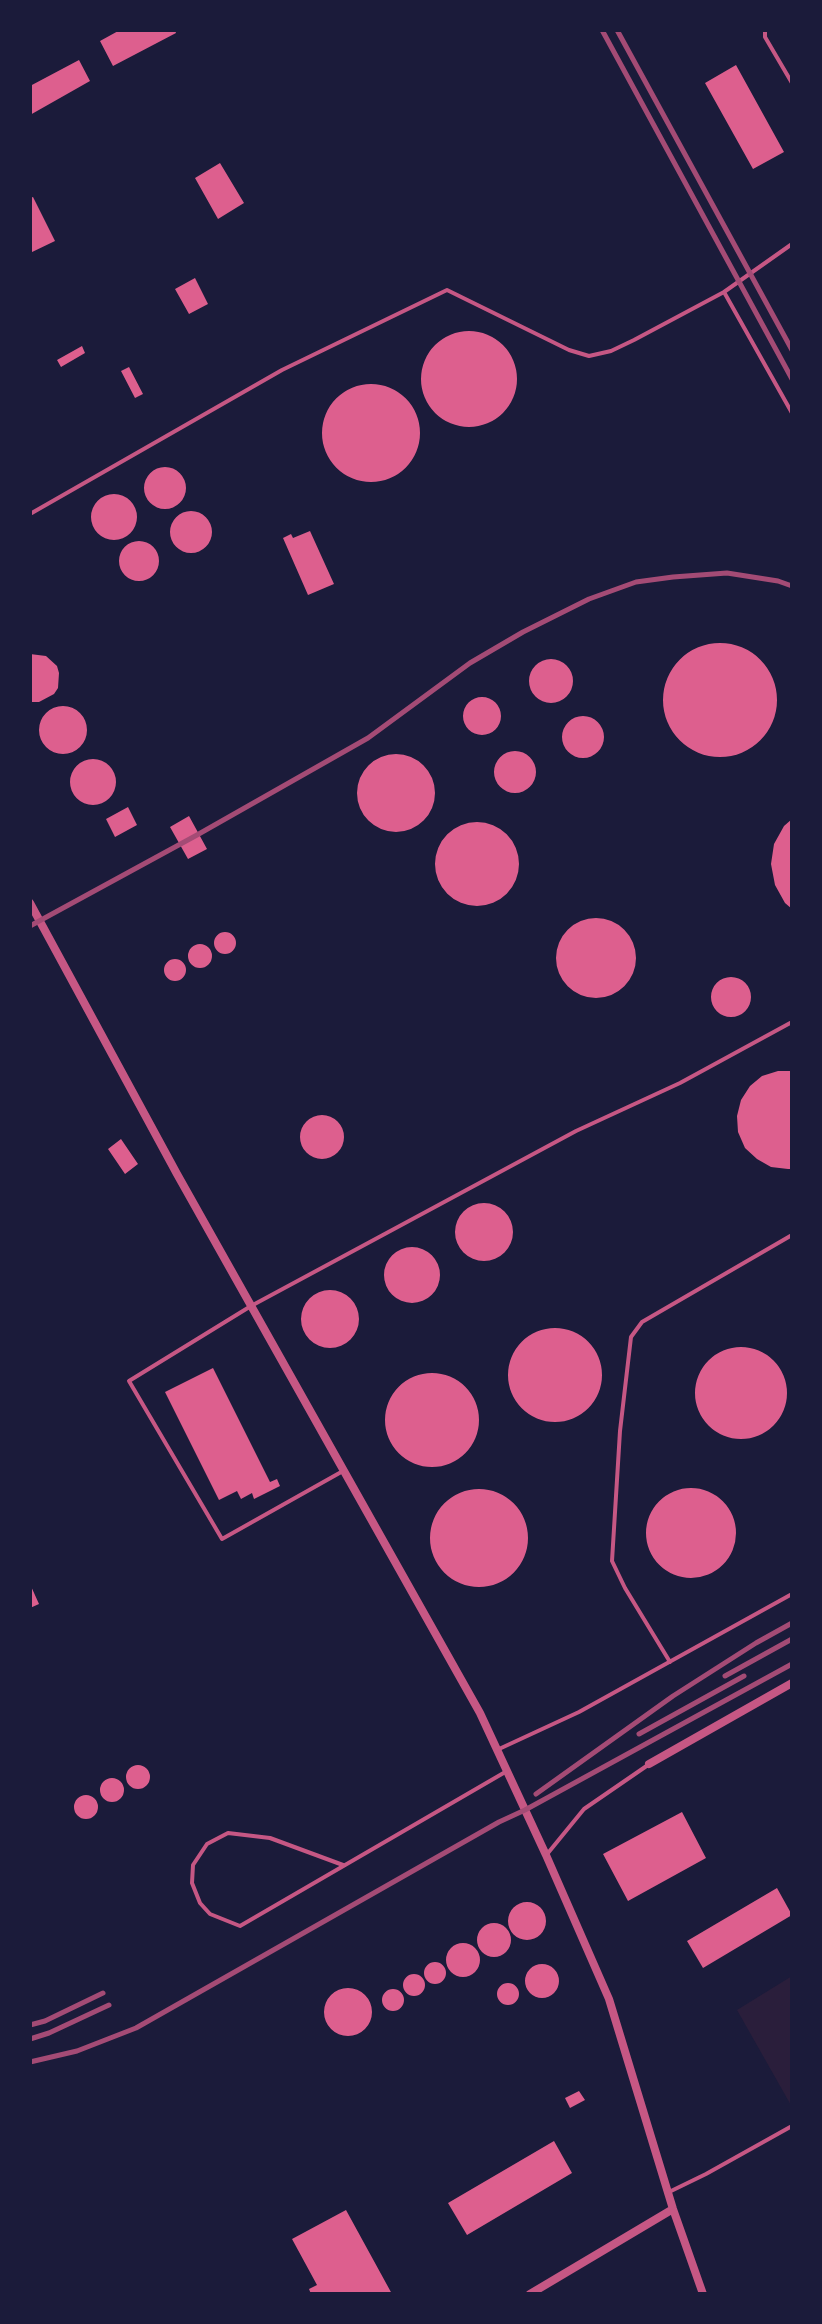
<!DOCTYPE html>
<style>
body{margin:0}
#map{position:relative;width:822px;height:2324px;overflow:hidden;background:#1b1b3a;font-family:"Fira Sans",sans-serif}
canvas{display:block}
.frame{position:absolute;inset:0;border:32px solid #1b1b3a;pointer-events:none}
</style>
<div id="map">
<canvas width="822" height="2324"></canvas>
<div class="frame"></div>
</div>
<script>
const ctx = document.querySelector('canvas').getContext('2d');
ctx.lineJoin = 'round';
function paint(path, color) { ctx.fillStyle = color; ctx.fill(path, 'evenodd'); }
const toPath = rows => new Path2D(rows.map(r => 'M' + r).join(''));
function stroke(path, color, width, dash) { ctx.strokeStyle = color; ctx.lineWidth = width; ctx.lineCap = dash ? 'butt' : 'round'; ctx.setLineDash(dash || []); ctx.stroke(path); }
paint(toPath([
 [792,1976,792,2107,737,2010]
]), '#2a1e3b');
paint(toPath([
 [120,30,175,30,176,33,113,66,100,41],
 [79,60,90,81,30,115,30,86],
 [736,65,784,152,753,169,705,83],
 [220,163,244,203,218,219,195,178],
 [33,197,55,241,30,253,30,198],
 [195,278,208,304,189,314,175,289],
 '421 379a48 48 0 1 1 96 0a48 48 0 1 1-96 0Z',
 [82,346,85,353,61,367,57,360],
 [129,367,143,394,135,398,121,371],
 '322 433a49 49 0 1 1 98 0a49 49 0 1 1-98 0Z',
 '144 488a21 21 0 1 1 42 0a21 21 0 1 1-42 0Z',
 '91 517a23 23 0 1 1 46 0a23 23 0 1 1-46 0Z',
 '170 532a21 21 0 1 1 42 0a21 21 0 1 1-42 0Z',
 [310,531,334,584,308,595,283,538,291,534,293,538],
 '119 561a20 20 0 1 1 40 0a20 20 0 1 1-40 0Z',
 '663 700a57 57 0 1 1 114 0a57 57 0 1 1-114 0Z',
 [30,654,46,656,57,666,59,673,58,688,54,694,39,702,30,702],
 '529 681a22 22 0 1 1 44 0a22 22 0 1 1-44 0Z',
 '463 716a19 19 0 1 1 38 0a19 19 0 1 1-38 0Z',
 '39 730a24 24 0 1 1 48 0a24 24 0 1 1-48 0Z',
 '562 737a21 21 0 1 1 42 0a21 21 0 1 1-42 0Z',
 '494 772a21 21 0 1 1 42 0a21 21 0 1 1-42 0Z',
 '357 793a39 39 0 1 1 78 0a39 39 0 1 1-78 0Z',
 '70 782a23 23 0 1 1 46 0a23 23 0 1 1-46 0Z',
 [128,807,137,825,115,837,106,819],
 [189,816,207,849,188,859,170,827],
 [792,819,792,909,785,903,775,885,771,864,774,844,784,826],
 '435 864a42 42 0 1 1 84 0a42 42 0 1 1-84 0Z',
 '556 958a40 40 0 1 1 80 0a40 40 0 1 1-80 0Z',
 '214 943a11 11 0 1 1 22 0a11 11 0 1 1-22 0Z',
 '188 956a12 12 0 1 1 24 0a12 12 0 1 1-24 0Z',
 '164 970a11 11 0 1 1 22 0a11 11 0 1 1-22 0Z',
 '711 997a20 20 0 1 1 40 0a20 20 0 1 1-40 0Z',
 [778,1071,792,1071,792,1169,788,1169,771,1167,757,1159,745,1148,738,1132,737,1116,741,1100,750,1086,762,1076],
 '300 1137a22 22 0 1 1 44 0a22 22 0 1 1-44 0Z',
 [121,1139,138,1164,125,1174,108,1149],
 '455 1232a29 29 0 1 1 58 0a29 29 0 1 1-58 0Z',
 '384 1275a28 28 0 1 1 56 0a28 28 0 1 1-56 0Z',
 '301 1319a29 29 0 1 1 58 0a29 29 0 1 1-58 0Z',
 '508 1375a47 47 0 1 1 94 0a47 47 0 1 1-94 0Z',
 '695 1393a46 46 0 1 1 92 0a46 46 0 1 1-92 0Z',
 [213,1368,270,1482,277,1479,280,1486,254,1499,252,1493,241,1499,237,1491,219,1500,165,1392],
 '385 1420a47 47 0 1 1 94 0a47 47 0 1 1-94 0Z',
 '646 1533a45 45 0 1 1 90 0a45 45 0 1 1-90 0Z',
 '430 1538a49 49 0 1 1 98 0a49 49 0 1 1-98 0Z',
 [30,1584,39,1604,30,1608],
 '126 1777a12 12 0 1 1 24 0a12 12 0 1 1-24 0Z',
 '100 1790a12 12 0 1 1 24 0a12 12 0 1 1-24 0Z',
 '74 1807a12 12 0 1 1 24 0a12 12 0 1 1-24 0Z',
 [682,1812,706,1858,628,1901,603,1854],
 [777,1888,792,1915,703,1968,687,1941],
 '508 1921a19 19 0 1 1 38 0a19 19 0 1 1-38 0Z',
 '477 1940a17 17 0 1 1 34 0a17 17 0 1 1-34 0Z',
 '446 1960a17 17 0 1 1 34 0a17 17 0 1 1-34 0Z',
 '424 1973a11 11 0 1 1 22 0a11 11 0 1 1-22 0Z',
 '525 1981a17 17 0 1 1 34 0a17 17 0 1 1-34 0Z',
 '403 1985a11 11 0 1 1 22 0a11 11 0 1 1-22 0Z',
 '497 1994a11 11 0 1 1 22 0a11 11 0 1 1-22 0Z',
 '324 2012a24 24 0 1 1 48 0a24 24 0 1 1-48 0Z',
 '382 2000a11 11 0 1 1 22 0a11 11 0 1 1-22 0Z',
 [579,2091,585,2100,570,2108,565,2098],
 [554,2141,572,2173,467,2235,448,2203],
 [346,2210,392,2294,311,2294,309,2289,317,2285,292,2239]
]), '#dd5f8e');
stroke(toPath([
 [765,30,765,37,792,83],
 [724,292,792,413],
 [30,514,282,370,447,290,569,350,589,356,611,351,634,340,724,292,792,244],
 [343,1471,222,1539,129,1381,251,1306,576,1131,680,1083,792,1022],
 [670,1662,625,1588,612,1561,620,1431,631,1337,642,1322,792,1235],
 [499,1749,579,1712,792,1594],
 [548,1853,584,1809,648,1765],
 [343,1865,270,1838,228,1833,207,1844,193,1865,192,1883,200,1903,210,1914,240,1926,507,1771],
 [669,2192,706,2174,792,2126]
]), '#c65784', 4);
stroke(toPath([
 [30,903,177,1174,480,1713,546,1855,609,1999,673,2209,703,2294],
 [649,1764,792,1683],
 [530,2294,673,2209]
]), '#c65784', 8);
stroke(toPath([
 [602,30,792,379],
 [617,30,792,350],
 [30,926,197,835,368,738,470,663,523,632,589,599,636,582,673,577,727,573,778,581,792,586],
 [725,1676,792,1639],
 [639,1734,744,1676],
 [536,1794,673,1696,756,1643,792,1623],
 [30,2025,45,2021,103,1993],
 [30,2039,49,2033,109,2005],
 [30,2062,77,2051,136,2028,499,1822,525,1810,792,1664]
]), '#a44b75', 5);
</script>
